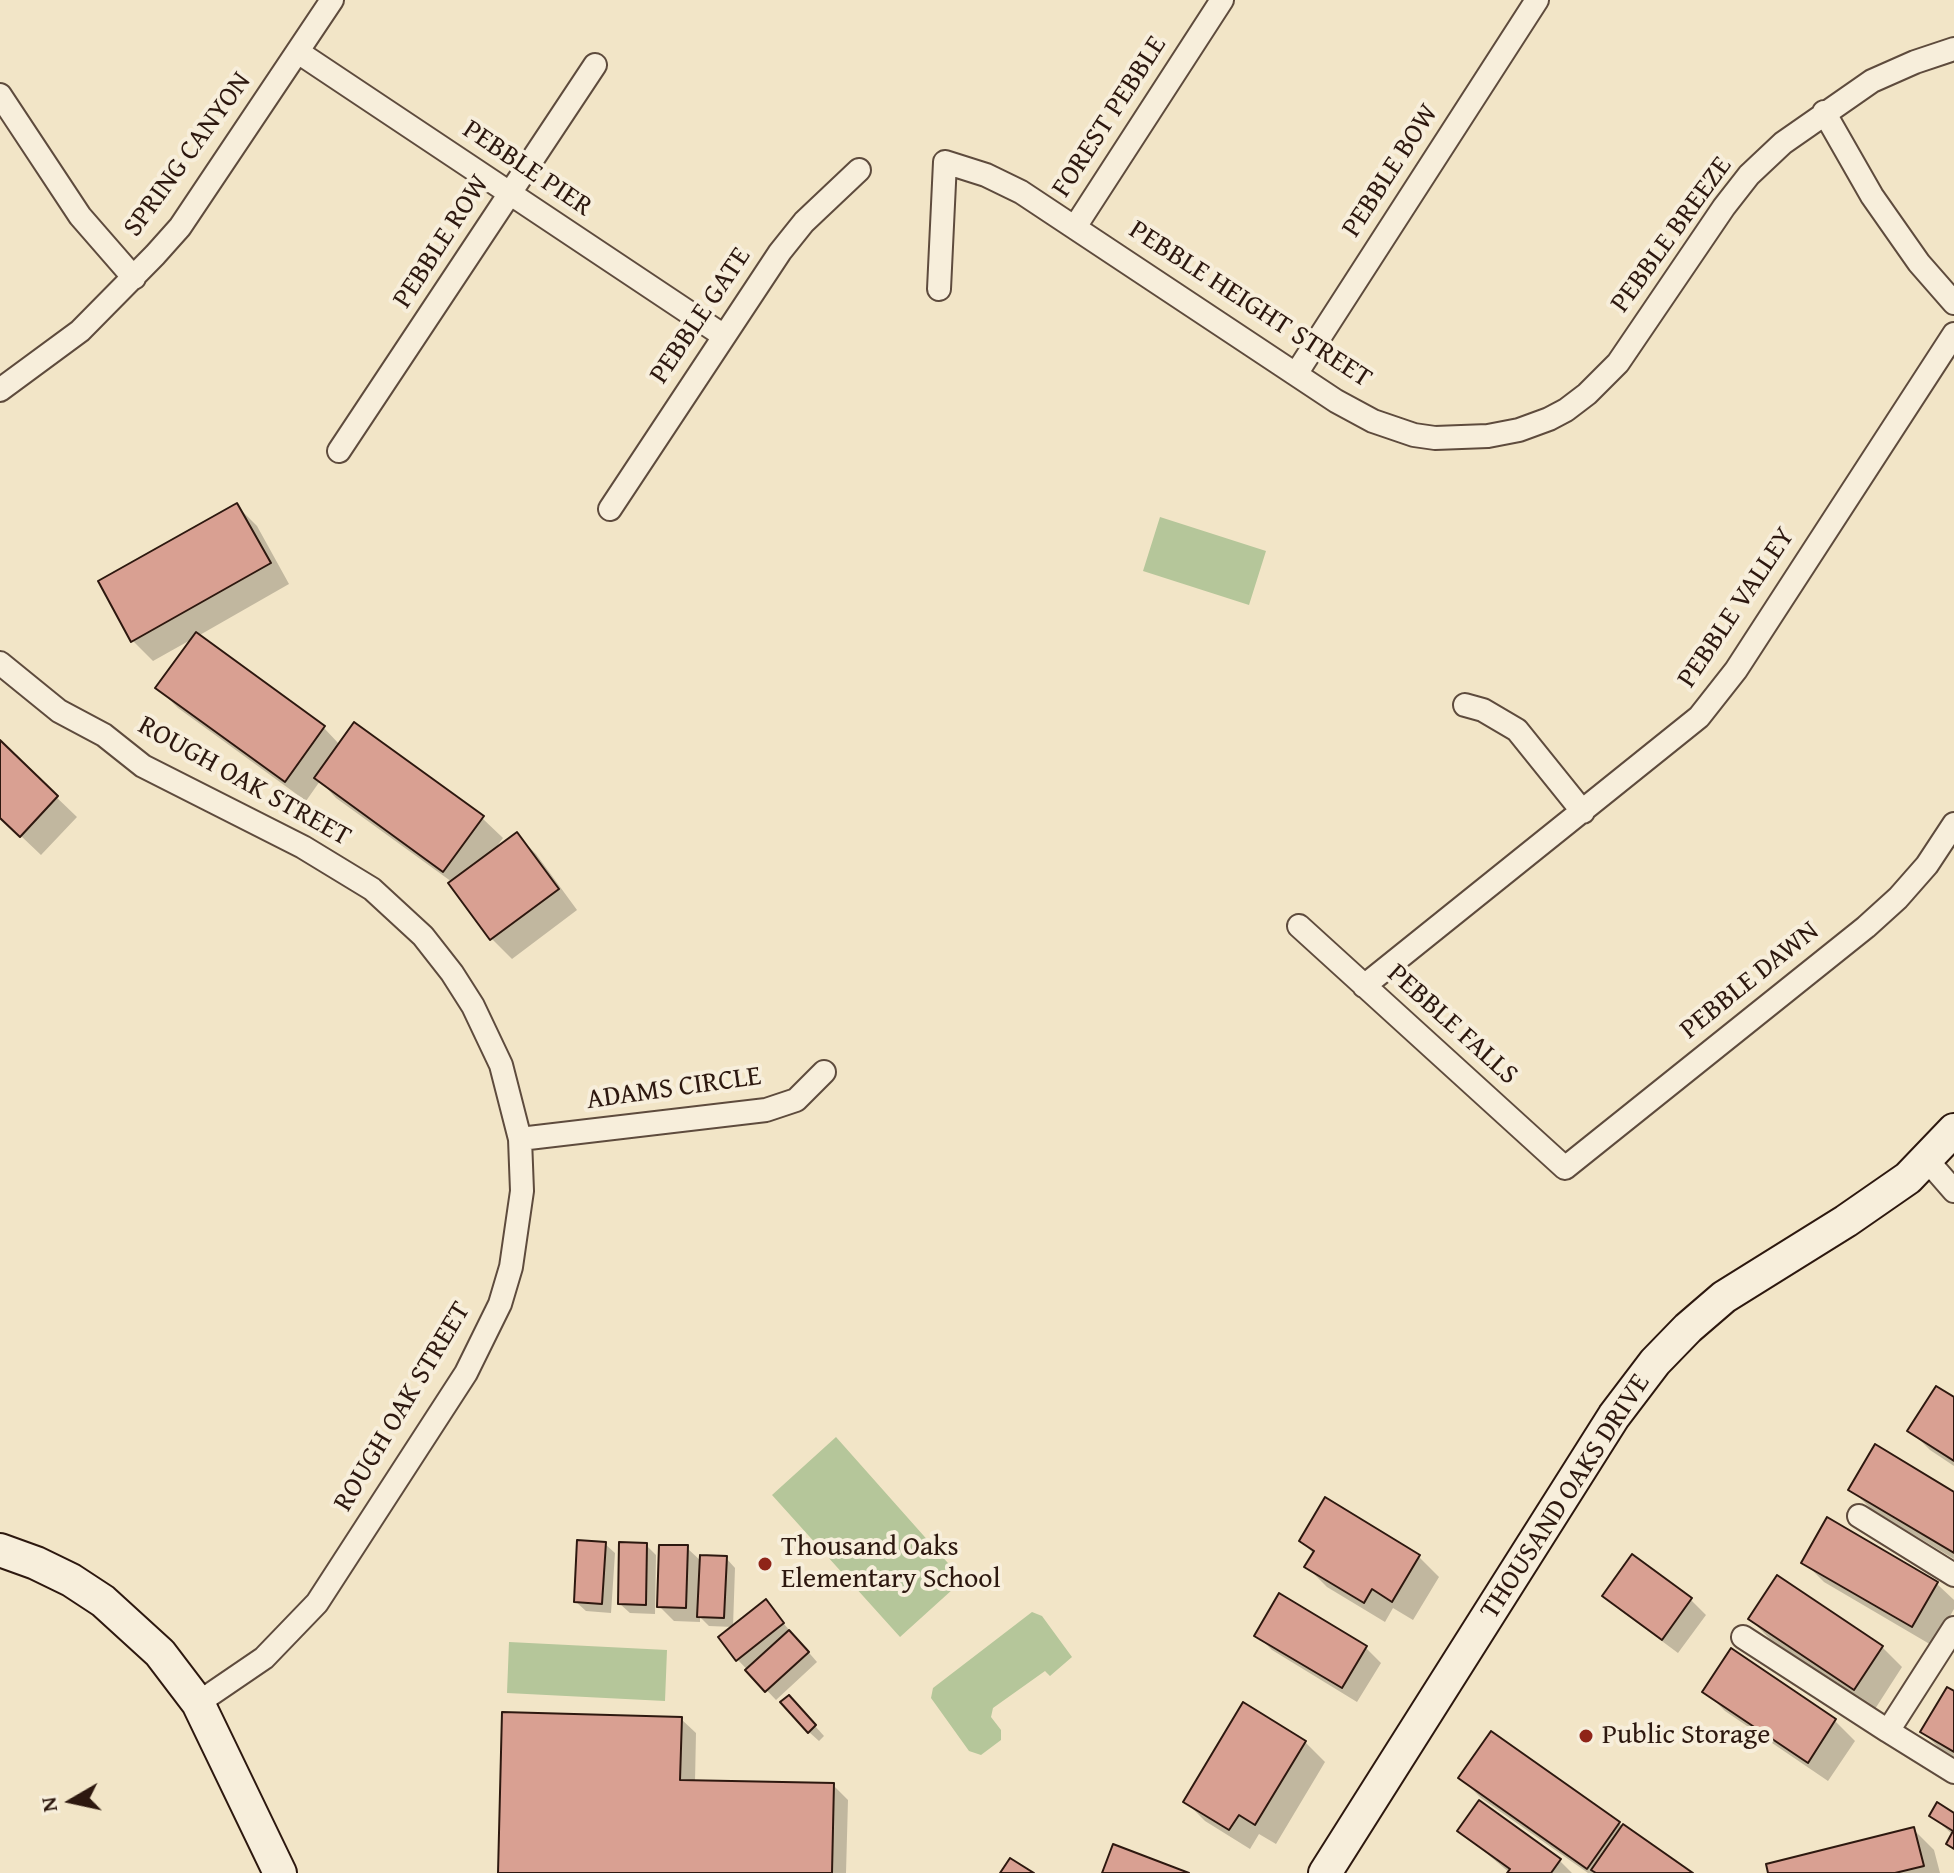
<!DOCTYPE html>
<style>
body{margin:0}
#map{position:relative;width:1954px;height:1873px;overflow:hidden;background:#f2e5c7;font-family:"Gentium Book Plus",serif}
canvas{display:block}
.north{position:absolute;left:32px;top:1761px;width:80px;height:80px;-webkit-text-stroke:6px #f7eedb;paint-order:stroke;rotate:261deg;font-size:22px;font-weight:700;line-height:32px;text-align:center;color:#2d180f}
.north::after{content:'';display:block;margin:auto;width:28px;height:36px;background:#2d180f;clip-path:polygon(50% 0,100% 100%,50% 72%,0 100%)}
</style>
<div id="map">
<canvas width="1954" height="1873"></canvas>
<div class="north">N</div>
</div>
<script>
const ctx = document.querySelector('canvas').getContext('2d');
ctx.lineJoin = 'round';
function paint(path, color) { ctx.fillStyle = color; ctx.fill(path, 'evenodd'); }
const toPath = rows => new Path2D(rows.map(r => 'M' + r).join(''));
function stroke(path, color, width, dash) { ctx.strokeStyle = color; ctx.lineWidth = width; ctx.lineCap = dash ? 'butt' : 'round'; ctx.setLineDash(dash || []); ctx.stroke(path); }
function label(font, color, halo, rows, align = 'center') {
  ctx.font = font + ' "Gentium Book Plus",serif'; ctx.lineWidth = 8; ctx.setLineDash([]); ctx.textBaseline = 'middle'; ctx.strokeStyle = halo; ctx.fillStyle = color; for (const [text, x, y, turn = 0] of rows) {
    ctx.save(); ctx.translate(x, y); ctx.rotate((+turn || 0) * Math.PI / 180); ctx.textAlign = isNaN(turn) ? turn : align; if (halo) ctx.strokeText(text, 0, 0); ctx.fillText(text, 0, 0); ctx.restore();
  }
}
paint(toPath([
 [1160,517,1266,551,1249,605,1143,571],
 [836,1437,963,1580,900,1637,772,1495],
 [1032,1612,1042,1616,1072,1657,1050,1676,1045,1671,993,1708,991,1717,1001,1730,1001,1740,981,1755,969,1751,931,1698,933,1688],
 [509,1642,667,1650,665,1701,507,1693]
]), '#b5c69a');
paint(toPath([
 [237,506,257,526,289,584,198,636,324,728,340,745,482,818,503,838,494,850,516,834,536,854,577,910,512,959,492,939,452,882,336,798,320,781,306,801,178,708,158,688,194,638,153,661,133,641],
 [0,743,77,817,41,855,0,816],
 [1954,1400,1954,1466,1930,1450,1910,1430],
 [1851,1489,1954,1494,1954,1559,1871,1509],
 [1301,1541,1419,1557,1439,1577,1413,1620,1393,1608,1385,1622,1327,1587,1307,1567,1314,1554],
 [605,1544,615,1553,611,1613,586,1611,576,1602],
 [646,1545,656,1555,655,1614,630,1613,620,1604],
 [687,1548,702,1562,726,1558,735,1568,733,1627,709,1626,700,1617,700,1622,674,1621,659,1606],
 [1633,1557,1691,1600,1706,1615,1678,1653,1620,1610,1605,1596],
 [1804,1562,1937,1584,1954,1600,1954,1609,1933,1646,1824,1582],
 [765,1602,817,1662,776,1700,738,1660],
 [1750,1619,1882,1647,1902,1667,1875,1709,1770,1639],
 [1257,1635,1366,1648,1381,1663,1357,1702,1272,1650],
 [1731,1651,1835,1721,1855,1741,1828,1781,1725,1711,1705,1691],
 [1954,1693,1954,1759,1943,1752,1923,1732],
 [1244,1705,1305,1742,1325,1762,1276,1844,1259,1834,1250,1849,1205,1821,1185,1801],
 [798,1707,824,1736,819,1741,809,1732],
 [681,1719,696,1733,695,1782,833,1785,848,1800,846,1873,500,1873],
 [1461,1778,1618,1823,1690,1873,1588,1873,1481,1798],
 [1954,1815,1954,1849,1948,1843,1953,1835,1932,1816],
 [1913,1829,1934,1850,1940,1873,1770,1873],
 [1460,1831,1560,1861,1572,1873,1510,1873]
]), '#0003');
const building = toPath([
 [237,503,271,563,131,642,98,581,237,503],
 [196,632,325,726,285,782,155,688,196,632],
 [354,722,484,816,443,872,314,778,354,722],
 [0,740,58,796,20,837,0,818,0,740],
 [517,832,559,889,490,940,448,883,517,832],
 [1936,1386,1954,1397,1954,1461,1907,1431,1936,1386],
 [1875,1444,1954,1492,1954,1553,1848,1490,1875,1444],
 [1325,1497,1420,1555,1392,1602,1372,1589,1364,1603,1304,1567,1314,1551,1299,1541,1325,1497],
 [1827,1517,1938,1582,1912,1627,1801,1563,1827,1517],
 [577,1540,606,1542,602,1604,574,1602,577,1540],
 [619,1542,647,1543,646,1605,618,1604,619,1542],
 [659,1545,688,1545,686,1608,657,1607,659,1545],
 [1632,1554,1692,1598,1662,1640,1602,1596,1632,1554],
 [700,1555,727,1556,724,1618,697,1617,700,1555],
 [1777,1575,1883,1646,1854,1690,1748,1619,1777,1575],
 [1279,1593,1367,1646,1342,1688,1254,1636,1279,1593],
 [766,1599,784,1623,736,1661,718,1637,766,1599],
 [789,1630,809,1652,765,1692,745,1670,789,1630],
 [1731,1648,1836,1719,1808,1763,1702,1692,1731,1648],
 [1947,1687,1954,1691,1954,1752,1920,1732,1947,1687],
 [789,1695,816,1725,808,1733,780,1702,789,1695],
 [1243,1702,1306,1741,1255,1825,1239,1815,1229,1830,1183,1802,1243,1702],
 [502,1712,682,1717,680,1780,834,1783,832,1873,498,1873,502,1712],
 [1491,1731,1620,1822,1587,1869,1458,1778,1491,1731],
 [1479,1800,1561,1859,1551,1873,1507,1873,1510,1869,1457,1831,1479,1800],
 [1937,1802,1954,1813,1954,1849,1946,1844,1953,1831,1929,1816,1937,1802],
 [1623,1824,1693,1873,1596,1873,1591,1870,1623,1824],
 [1914,1827,1924,1866,1895,1873,1768,1873,1766,1864,1914,1827],
 [1113,1844,1189,1873,1102,1873,1113,1844],
 [1010,1858,1034,1873,1000,1873,1010,1858]
]);
paint(building, '#d9a092');
stroke(building, '#2d180f', 2);
const street = toPath([
 [298,52,724,336],
 [0,95,80,216,134,278],
 [1824,112,1872,196,1919,263,1954,303],
 [1075,227,1222,0],
 [939,289,945,162,986,175,1021,192,1336,401,1373,421,1414,435,1435,438,1488,436,1519,430,1549,419,1566,410,1587,394,1618,363,1724,207,1749,175,1783,143,1872,81,1915,62,1954,49],
 [1296,374,1537,0],
 [0,390,80,331,155,255,180,227,332,0],
 [339,451,595,65],
 [610,509,780,252,804,222,859,170],
 [0,663,59,711,104,735,143,766,303,847,372,889,423,936,452,973,473,1006,501,1065,520,1139,522,1191,511,1267,500,1304,466,1373,317,1603,264,1658,198,1703],
 [1465,705,1483,710,1517,730,1583,812],
 [1299,926,1565,1168,1866,927,1898,898,1927,865,1954,824],
 [1364,986,1699,717,1736,670,1954,334],
 [520,1139,766,1110,796,1100,824,1072],
 [1927,1160,1954,1191],
 [1859,1516,1954,1575],
 [1954,1628,1888,1731,1954,1772],
 [1743,1637,1888,1731]
]);
const secondary = toPath([
 [0,1550,36,1563,71,1580,103,1601,160,1653,198,1703,280,1873],
 [1325,1873,1614,1416,1655,1362,1688,1328,1724,1297,1846,1221,1908,1178,1954,1130]
]);
stroke(street, '#5e4b3d', 26);
stroke(secondary, '#2d180f', 36);
stroke(street, '#f7eedb', 22);
stroke(secondary, '#f7eedb', 32);
for (const [x, y, r, color] of [
 [765,1564,8,"#8f2418"],
 [1586,1736,8,"#8f2418"]
]) { const dot = new Path2D(); dot.arc(x, y, r, 0, 2 * Math.PI); ctx.fillStyle = color; ctx.fill(dot); stroke(dot, '#f7eedb', 3); }
label('28px', '#2d180f', '#f7eedb', [
 ["FOREST PEBBLE",1110,117,-57],
 ["SPRING CANYON",188,155,-54],
 ["PEBBLE PIER",527,169,34],
 ["PEBBLE BOW",1391,171,-57],
 ["PEBBLE BREEZE",1672,235,-54],
 ["PEBBLE ROW",442,242,-57],
 ["PEBBLE HEIGHT STREET",1250,305,33],
 ["PEBBLE GATE",701,316,-56],
 ["PEBBLE VALLEY",1737,608,-56],
 ["ROUGH OAK STREET",244,782,29],
 ["PEBBLE DAWN",1750,981,-39],
 ["PEBBLE FALLS",1452,1025,42],
 ["ADAMS CIRCLE",674,1089,-8],
 ["ROUGH OAK STREET",403,1407,-59],
 ["THOUSAND OAKS DRIVE",1566,1497,-57]
]);
label('28px', '#2d180f', '#f7eedb', [
 ["Thousand Oaks",781,1548],
 ["Elementary School",781,1580],
 ["Public Storage",1602,1736]
], 'left');
</script>
